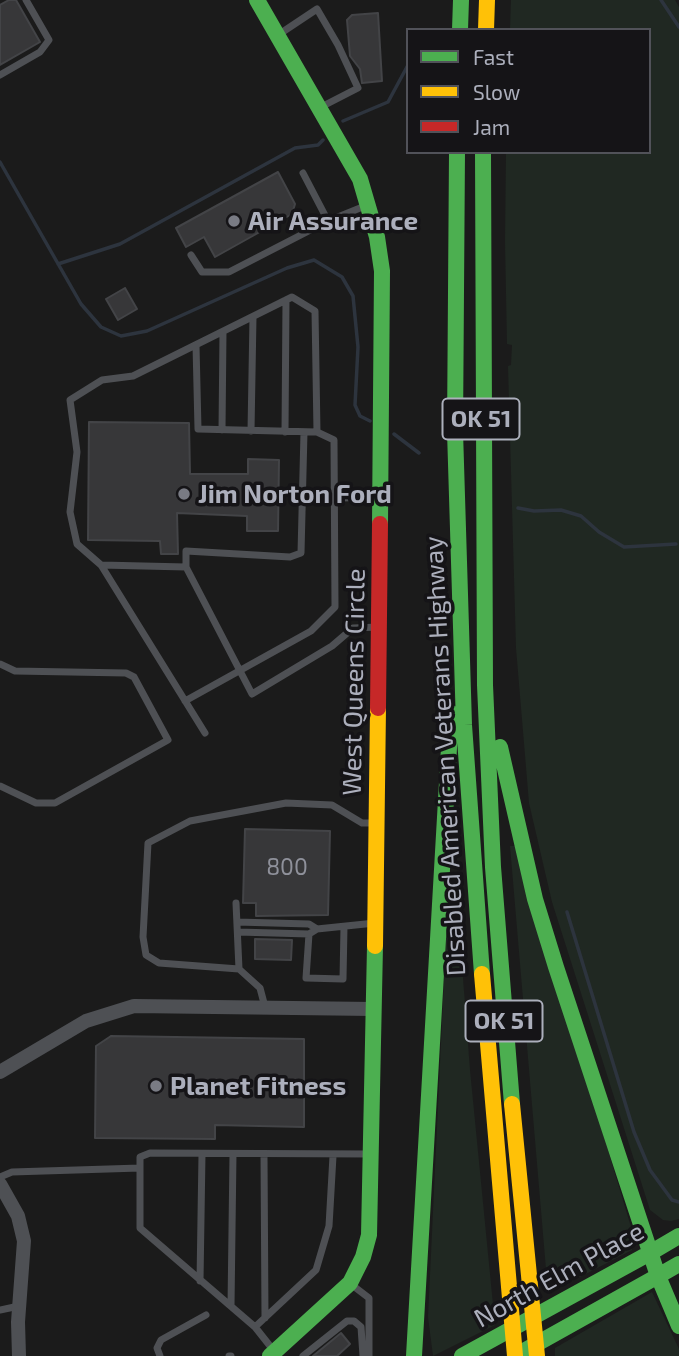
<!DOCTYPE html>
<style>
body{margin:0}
#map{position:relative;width:679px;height:1356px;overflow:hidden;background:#1b1b1b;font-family:"Exo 2",sans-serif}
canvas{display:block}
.legend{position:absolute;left:406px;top:28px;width:245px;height:126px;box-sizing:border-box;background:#151417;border:2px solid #515259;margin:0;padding:9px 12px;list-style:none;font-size:21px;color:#acafbc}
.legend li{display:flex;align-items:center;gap:14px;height:35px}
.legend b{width:35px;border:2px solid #515259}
</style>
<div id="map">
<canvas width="679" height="1356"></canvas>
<ul class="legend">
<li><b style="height:9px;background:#4caf50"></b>Fast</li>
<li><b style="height:9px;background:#ffc107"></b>Slow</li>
<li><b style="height:9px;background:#c62828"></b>Jam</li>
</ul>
</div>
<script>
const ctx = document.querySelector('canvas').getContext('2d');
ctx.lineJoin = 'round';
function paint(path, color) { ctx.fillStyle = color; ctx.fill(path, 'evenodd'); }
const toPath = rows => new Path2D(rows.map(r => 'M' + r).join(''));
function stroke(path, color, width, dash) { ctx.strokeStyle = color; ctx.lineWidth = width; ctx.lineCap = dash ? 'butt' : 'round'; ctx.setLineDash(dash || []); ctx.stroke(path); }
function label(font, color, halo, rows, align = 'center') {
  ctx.font = font + ' "Exo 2",sans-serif'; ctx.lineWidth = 7; ctx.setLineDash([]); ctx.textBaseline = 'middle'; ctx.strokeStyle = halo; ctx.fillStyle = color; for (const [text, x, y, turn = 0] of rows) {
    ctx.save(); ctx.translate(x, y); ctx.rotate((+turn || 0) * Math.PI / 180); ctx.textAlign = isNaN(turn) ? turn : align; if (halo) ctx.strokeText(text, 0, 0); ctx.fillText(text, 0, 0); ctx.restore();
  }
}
paint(toPath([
 [511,0,675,0,679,7,679,1219,671,1221,663,1220,650,1210,552,902,529,803,516,648,508,366,511,365,512,345,507,344,505,242,506,152,649,152,649,30,510,30],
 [510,846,517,846,634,1237,632,1250,580,1277,547,1281],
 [455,873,470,1070,495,1325,433,1356,428,1317,449,874],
 [652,1292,679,1349,679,1356,555,1356,555,1348]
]), '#202822');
stroke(toPath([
 [661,0,679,27],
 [343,121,388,102,408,65],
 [0,162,81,304,101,327,121,336,147,331,287,268,314,260,342,277,353,296,358,347,355,405,360,416,370,421],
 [58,264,120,244,295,148,318,145,323,140],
 [394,434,419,453],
 [518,508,534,511,561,510,581,516,599,532,624,547,676,544],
 [567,912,634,1132,650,1170,672,1200,679,1202]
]), '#2d343e', 3.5);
const building = toPath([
 [9,0,16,0,40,42,0,65,0,5,9,0],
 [378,13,382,81,362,83,360,69,350,56,347,20,352,15,378,13],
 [278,172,295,204,292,214,215,257,204,237,186,247,176,228,278,172],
 [125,288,137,309,118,320,106,299,125,288],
 [89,422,189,423,190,474,248,474,248,459,279,460,278,531,247,531,247,516,177,513,178,554,161,554,160,541,88,540,89,422],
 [245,829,330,831,328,915,256,916,256,903,243,903,245,829],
 [255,939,292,940,291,960,255,959,255,939],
 [111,1036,304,1039,304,1127,215,1125,215,1139,95,1138,96,1046,111,1036],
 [341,1333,350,1344,337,1356,313,1356,341,1333]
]);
paint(building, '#373739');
stroke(building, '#434447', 2);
stroke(toPath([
 [278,35,317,9,338,45,358,88,321,107],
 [0,75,40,52,49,40,26,0],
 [303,173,328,221],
 [191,255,202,272,229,272,328,221,365,206],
 [222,430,223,332],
 [251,431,253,317],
 [285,432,286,300],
 [304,499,380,497],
 [101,565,186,567,186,551,290,557,301,553,304,432],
 [186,567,252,694,332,646,353,628,379,627],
 [0,664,15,671,126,673,134,677,168,740,55,803,36,803,0,786],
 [185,701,311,631,335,607,334,440,317,432,198,429,196,345],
 [205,733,101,565,77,544,70,512,77,452,70,400,102,380,133,376,292,297,315,311,317,432],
 [236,903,239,969],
 [237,922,309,924,317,929],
 [238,932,309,934,317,929,375,923],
 [309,934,306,978,343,979,344,927],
 [265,1007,260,988,239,969,159,963,146,955,143,937,148,843,190,821,286,803,332,805,362,823,376,823],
 [264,1154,265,1318],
 [140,1168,140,1157,150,1153,369,1154],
 [0,1177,12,1172,140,1168,140,1228,255,1327,274,1351],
 [200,1281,202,1154],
 [352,1285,369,1298,369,1356],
 [231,1306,233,1154],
 [0,1310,19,1306],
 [255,1327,316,1270,329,1226,333,1156],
 [160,1356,157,1348,161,1340,206,1315],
 [229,1356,231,1356],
 [303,1356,347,1321,354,1321,361,1327,363,1356]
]), '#4e5054', 7);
stroke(toPath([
 [0,1072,86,1021,134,1006,373,1009],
 [0,1184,18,1216,24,1241,18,1322,19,1356]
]), '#4e5054', 14);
stroke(toPath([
 [257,0,360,179,377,237,382,271,380,524],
 [460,30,461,0],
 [457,152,455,431,464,725,482,974],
 [483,152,485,685,493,867,512,1104],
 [500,747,535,899,556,967,658,1276,679,1326],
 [650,1253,679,1236],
 [658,1276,679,1264],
 [522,1352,658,1276],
 [270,1356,350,1283,363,1257,369,1235,375,946],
 [414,1356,451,713],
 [462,1356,650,1253]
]), '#4caf50', 16);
stroke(toPath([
 [486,30,487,0],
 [375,946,378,708],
 [482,974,515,1356],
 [512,1104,537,1356]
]), '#ffc107', 16);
stroke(toPath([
 [378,708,380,524]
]), '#c62828', 16);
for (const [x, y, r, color] of [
 [234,221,7,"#797b84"],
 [184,494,7,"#797b84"],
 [156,1086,7,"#797b84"]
]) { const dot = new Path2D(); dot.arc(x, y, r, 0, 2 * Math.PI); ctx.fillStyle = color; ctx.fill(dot); stroke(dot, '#151417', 2.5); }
label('23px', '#8f919b', null, [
 ["800",287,867]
]);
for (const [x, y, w] of [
 [481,419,77],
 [504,1021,77]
]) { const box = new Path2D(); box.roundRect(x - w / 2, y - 20.5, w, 41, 5); ctx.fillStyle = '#151417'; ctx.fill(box); stroke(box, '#acafbc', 2); }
label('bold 24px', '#acafbc', null, [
 ["OK 51",481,419],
 ["OK 51",504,1021]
]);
label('bold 26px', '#acafbc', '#151417', [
 ["Air Assurance",248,221],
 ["Jim Norton Ford",198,494],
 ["Planet Fitness",170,1086]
], 'left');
label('26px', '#acafbc', '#151417', [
 ["West Queens Circle",354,682,-89],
 ["Disabled American Veterans Highway",445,756,-93],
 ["North Elm Place",559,1275,-29]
]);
</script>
